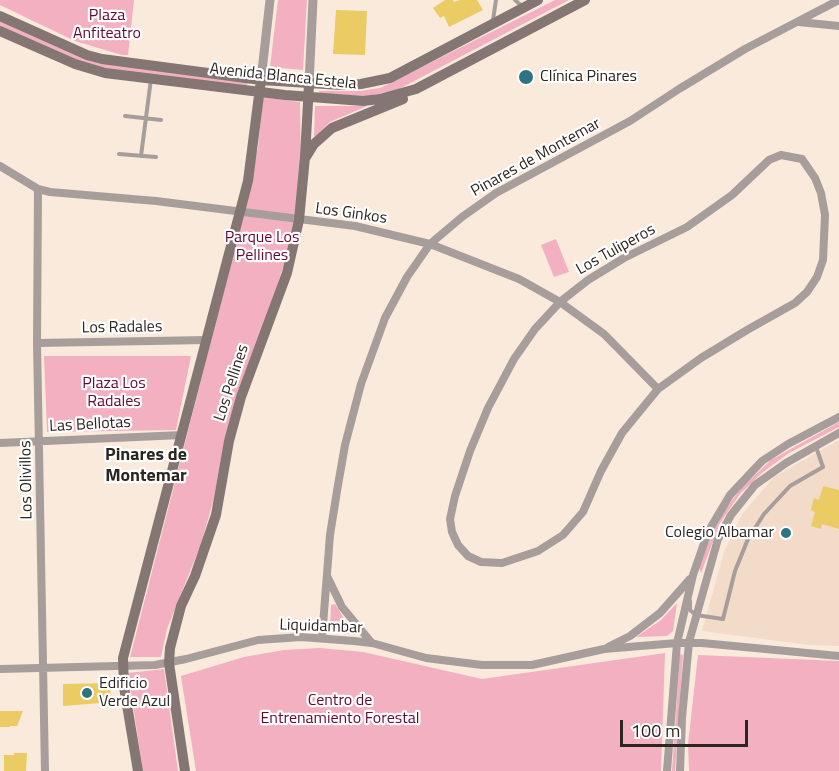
<!DOCTYPE html>
<meta charset="utf-8">
<style>
body{margin:0}
#map{position:relative;width:839px;height:771px;overflow:hidden;background:#faeadb;font-family:"Titillium Web",sans-serif}
canvas{display:block}
.scale{position:absolute;left:620px;top:720px;width:128px;height:27px;box-sizing:border-box;border:3px solid #2c2621;border-top:0;padding-left:8px;font-size:18px;line-height:21px;white-space:nowrap;color:#2c2621;-webkit-text-stroke:4px #fff;paint-order:stroke}
</style>
<div id="map">
<canvas width="839" height="771"></canvas>
<div class="scale">100 m</div>
</div>
<script>
const ctx = document.querySelector('canvas').getContext('2d');
ctx.lineJoin = 'round';
function paint(path, color) { ctx.fillStyle = color; ctx.fill(path, 'evenodd'); }
const shape = rows => new Path2D(rows.map(r => 'M' + r).join(''));
function trace(path, color, width, dash) { ctx.strokeStyle = color; ctx.lineWidth = width; ctx.lineCap = dash ? 'butt' : 'round'; ctx.setLineDash(dash || []); ctx.stroke(path); }
function write(font, color, halo, rows, align = 'center') {
  ctx.font = font + ' "Titillium Web",sans-serif'; ctx.lineWidth = 4.5; ctx.setLineDash([]); ctx.textBaseline = 'middle'; ctx.strokeStyle = halo; ctx.fillStyle = color; for (const [text, x, y, turn = 0] of rows) {
    ctx.save(); ctx.translate(x, y); ctx.rotate((+turn || 0) * Math.PI / 180); ctx.textAlign = isNaN(turn) ? turn : align; if (halo) ctx.strokeText(text, 0, 0); ctx.fillText(text, 0, 0); ctx.restore();
  }
}
paint(shape([
 [839,440,839,646,809,645,702,631,724,552,742,514,774,477]
]), '#f2dbc8');
paint(shape([
 [0,0,134,0,128,55,122,55,75,41,0,5],
 [278,0,307,0,303,70,270,67],
 [555,0,569,0,397,90,364,97,319,94,319,91,360,91,380,88],
 [0,19,87,59,248,81,247,86,103,69,80,62,0,26],
 [263,97,300,102,301,173,299,194,287,254,271,306,237,394,224,442,214,498,201,544,167,629,161,657,130,657,242,221,258,148],
 [315,106,367,106,330,122,314,138],
 [556,239,569,272,554,277,541,245],
 [44,356,191,356,176,430,47,432],
 [839,422,839,427,789,453,763,472,740,494,720,523,701,573,699,568,716,522,742,487,771,460],
 [677,603,673,631,667,636,636,637,661,620],
 [335,604,345,620,358,632,357,635,335,632,330,628,331,605],
 [320,648,363,652,482,679,665,653,661,771,196,771,181,676,244,657,284,650],
 [680,654,683,655,675,771,672,771],
 [698,655,839,661,839,771,689,771,688,744],
 [164,669,178,771,143,771,128,673]
]), '#f3b0c0');
paint(shape([
 [445,0,453,0,454,2,460,0,477,0,483,10,449,27,444,16,440,18,433,8],
 [336,10,367,11,365,55,333,54],
 [823,486,839,490,839,529,822,524,821,529,811,526,815,512,811,510,814,498,819,500],
 [110,683,111,707,101,708,101,703,63,706,63,684],
 [0,711,23,711,17,726,10,726,10,727,0,727],
 [14,753,27,753,26,771,4,771,4,755,14,755]
]), '#eacb64');
trace(shape([
 [515,0,523,7],
 [493,20,496,0],
 [125,116,161,120],
 [119,154,156,157],
 [141,156,151,79],
 [690,601,690,610,696,615,723,619,735,571,748,539,764,514,790,486,823,467,816,447]
]), '#a79d9b', 4);
trace(shape([
 [799,22,839,26],
 [781,155,802,159,815,178,821,193,825,215,823,260,817,277,807,292,795,303,747,330,701,358,658,389,622,433,601,471,583,512,563,535,538,551,502,563,481,562,468,556,458,545,452,532,450,519,455,496,470,451,488,408,514,359,535,329,560,302,588,280,624,258,687,227,732,195,769,160,781,155],
 [0,166,38,189,50,192,156,201,355,226,430,244,519,279,560,302,604,334,658,389],
 [38,189,37,343,45,771],
 [37,343,207,340],
 [0,443,182,435],
 [327,576,342,607,371,642],
 [322,638,330,535,337,491,345,445,361,384,385,318,407,277,430,244,462,217,496,193,630,121,679,89,745,49,839,0],
 [608,647,630,636,660,613,690,579],
 [0,669,155,665,186,659,258,640,301,637,354,641,372,643,426,658,482,665,532,665,604,649,677,643,702,643,839,656],
 [667,771,677,643,693,575,708,532,730,495,762,461,788,444,839,417],
 [680,771,682,718,689,642,718,539,731,515,755,485,786,463,839,433]
]), '#a79d9b', 8);
trace(shape([
 [261,80,270,0],
 [309,84,313,0]
]), '#a79d9b', 9);
trace(shape([
 [0,16,87,55,102,59,261,80,341,85,361,84,390,78,538,0],
 [0,31,75,64,105,73,285,95,363,101,380,99,416,89,585,0],
 [306,157,314,144,332,128,403,99],
 [138,771,124,687,123,658,248,181,261,80],
 [185,771,169,663,170,648,181,606,195,576,216,515,229,441,241,397,287,273,299,220,305,157,309,84]
]), '#847673', 10);
for (const [x, y, r, color] of [
 [526,77,8,"#2d7381"],
 [786,533,6,"#2d7381"],
 [87,693,6,"#2d7381"]
]) { const dot = new Path2D(); dot.arc(x, y, r, 0, 2 * Math.PI); ctx.fillStyle = color; ctx.fill(dot); trace(dot, '#fff', 2); }
write('16px', '#660930', '#fff', [
 ["Plaza",107,16],
 ["Anfiteatro",107,34],
 ["Parque Los",262,238],
 ["Pellines",262,256],
 ["Plaza Los",114,384],
 ["Radales",114,402],
 ["Centro de",340,701],
 ["Entrenamiento Forestal",340,719]
]);
write('16px', '#2c2621', '#fff', [
 ["Avenida Blanca Estela",283,77,6],
 ["Pinares de Montemar",536,158,-29],
 ["Los Ginkos",351,214,8],
 ["Los Tuliperos",616,250,-29],
 ["Los Radales",122,328,-1],
 ["Los Pellines",232,383,-72],
 ["Las Bellotas",90,425,-3],
 ["Los Olivillos",27,480,-91],
 ["Liquidambar",321,627,2]
]);
write('16px', '#2c2621', '#fff', [
 ["Clínica Pinares",540,77],
 ["Colegio Albamar",774,533,"right"],
 ["Edificio",99,684],
 ["Verde Azul",99,702]
], 'left');
write('bold 18px', '#2c2621', '#fff', [
 ["Pinares de",146,456],
 ["Montemar",146,477]
]);
</script>
